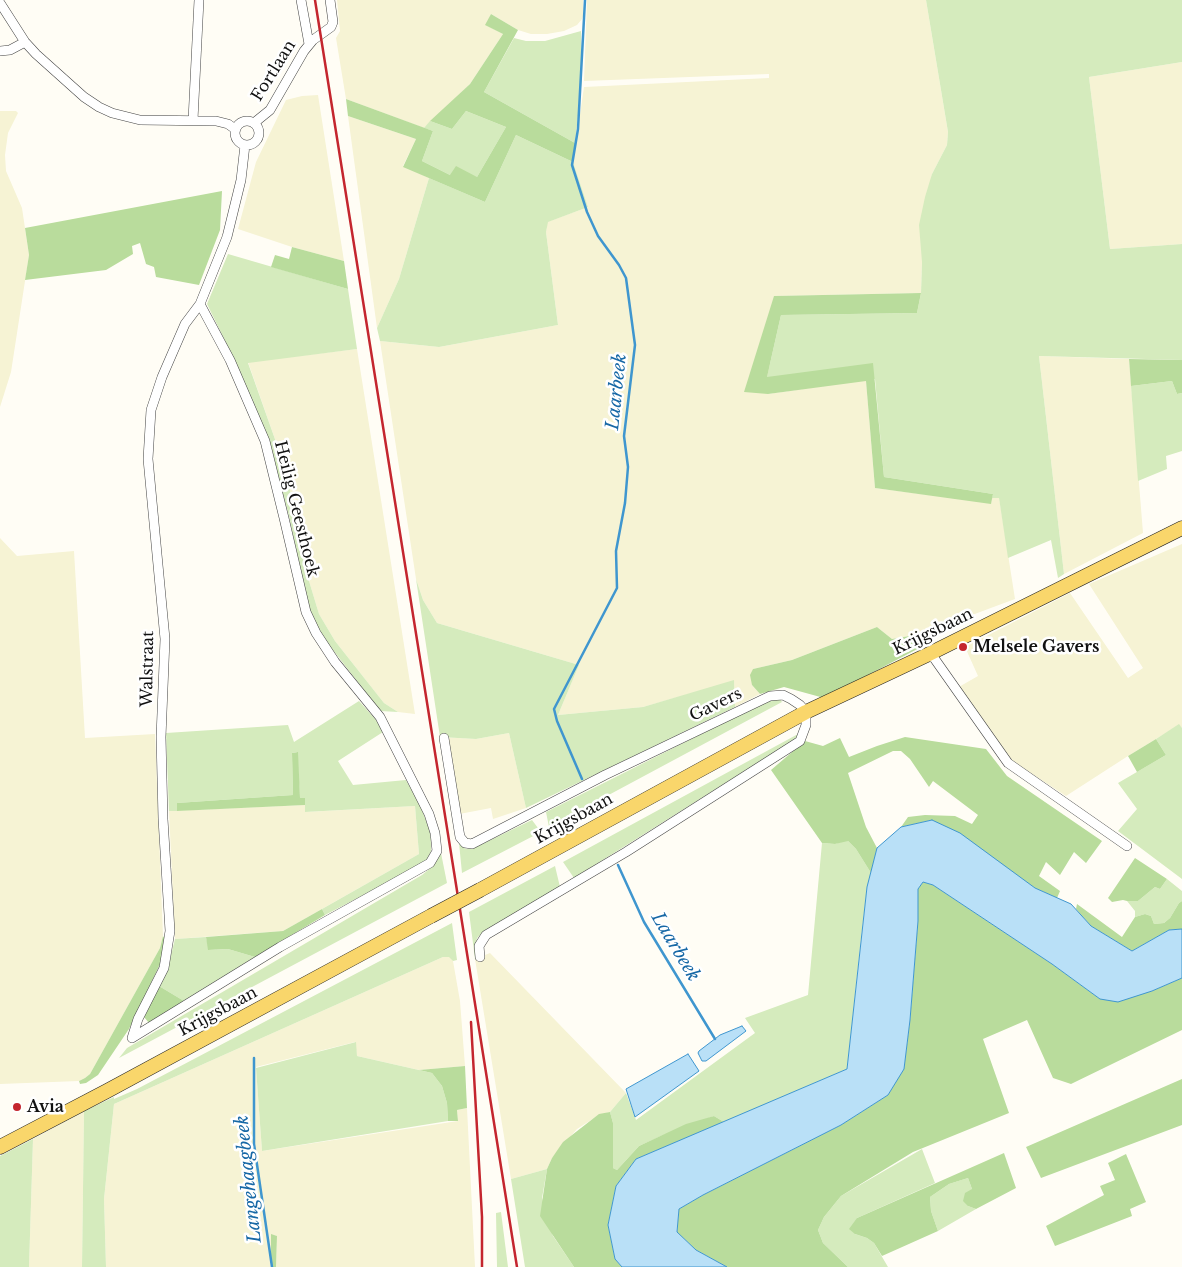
<!DOCTYPE html>
<style>
body{margin:0}
canvas{display:block;background:#fffdf5}
</style>
<canvas width="1182" height="1267"></canvas>
<script>
const ctx = document.querySelector('canvas').getContext('2d');
ctx.lineJoin = 'round';
function paint(path, color) { ctx.fillStyle = color; ctx.fill(path, 'evenodd'); }
const shape = rows => new Path2D(rows.map(r => 'M' + r).join(''));
function trace(path, color, width, dash) { ctx.strokeStyle = color; ctx.lineWidth = width; ctx.lineCap = dash ? 'butt' : 'round'; ctx.setLineDash(dash || []); ctx.stroke(path); }
function write(font, color, halo, rows, align = 'center') {
  ctx.font = font + ' "Libre Baskerville",serif'; ctx.lineWidth = 5; ctx.setLineDash([]); ctx.textBaseline = 'middle'; ctx.strokeStyle = halo; ctx.fillStyle = color; for (const [text, x, y, turn = 0] of rows) {
    ctx.save(); ctx.translate(x, y); ctx.rotate((+turn || 0) * Math.PI / 180); ctx.textAlign = isNaN(turn) ? turn : align; if (halo) ctx.strokeText(text, 0, 0); ctx.fillText(text, 0, 0); ctx.restore();
  }
}
paint(shape([
 [337,0,583,0,583,16,582,19,577,25,564,31,547,34,531,34,518,30,491,14,486,25,503,34,470,84,424,128,346,99,336,38,340,31],
 [587,0,926,0,948,132,947,145,932,174,922,262,921,293,774,296,768,394,866,380,875,488,991,503,992,498,999,497,1015,599,921,634,892,639,877,627,792,660,753,669,752,685,760,694,735,707,734,681,643,707,558,715,579,665,437,623,423,600,416,579,380,341,439,347,558,325,546,232,547,222,588,207,573,162,584,87,769,78,769,74,584,81],
 [1182,62,1182,244,1110,249,1089,77],
 [318,95,344,261,292,247,238,229,256,162,286,100,302,96],
 [0,111,16,111,18,113,8,133,5,155,6,171,22,208,29,255,11,372,0,407],
 [348,116,416,139,403,166,429,178,399,279,377,328],
 [357,349,415,714,398,712,384,703,335,641,319,614,309,581,296,514,282,459,248,362],
 [1039,356,1129,359,1143,533,1064,574],
 [0,538,17,556,74,551,85,738,155,734,163,936,160,948,90,1074,85,1078,79,1081,0,1084],
 [1182,544,1182,728,1179,725,1128,756,1066,796,1011,760,957,688,978,676,965,647,1070,593,1128,678,1143,668,1089,584],
 [509,733,526,808,493,819,491,808,454,815,440,737,476,739],
 [305,805,306,812,415,806,419,854,283,931,175,939,169,811],
 [490,953,626,1093,610,1112,599,1115,577,1129,552,1158,547,1169,511,1179,475,959],
 [443,957,450,957,453,961,460,1001,465,1066,419,1070,357,1056,355,1042,256,1067,262,1151,458,1121,457,1110,467,1108,475,1267,276,1267,277,1236,272,1235,271,1267,106,1267,104,1199,114,1104],
 [84,1111,82,1267,29,1267,33,1139]
]), '#f6f3d4');
paint(shape([
 [926,0,1182,0,1182,62,1089,77,1110,249,1182,244,1182,360,1039,356,1064,574,1058,578,1051,540,1008,558,999,498,992,498,993,494,884,477,875,379,767,377,781,315,917,313,921,293,922,262,919,225,925,197,932,174,947,145,948,132],
 [581,31,582,79,575,143,484,92,514,38,526,41,545,41],
 [466,111,506,127,477,177,450,175,422,161,433,131,424,128,430,121,452,129],
 [516,135,573,162,588,207,548,222,546,232,558,325,439,347,380,341,377,328,399,279,429,178,485,202],
 [228,254,348,289,357,349,248,363,282,459,296,514,309,581,319,614,335,641,384,703,398,712,380,711,323,637,308,607,289,516,269,443,237,365,207,304],
 [1172,381,1177,394,1182,393,1182,451,1166,456,1167,469,1138,481,1131,386],
 [416,579,423,600,437,623,579,665,558,715,643,707,734,680,735,707,526,808,509,733,476,739,440,737],
 [780,699,782,702,549,827,546,812,755,707,770,700],
 [359,701,377,721,383,732,338,761,353,785,406,780,420,805,430,831,431,843,431,851,427,860,419,866,325,915,322,909,419,854,415,806,305,812,305,798,300,798,297,752,292,753,293,795,177,803,177,811,169,811,166,733,288,725,294,742],
 [1179,724,1182,728,1182,879,1118,831,1137,809,1118,783,1166,755,1156,739],
 [798,734,797,738,574,878,563,862],
 [532,820,541,832,462,873,459,843,466,849,474,848],
 [847,840,856,849,871,873,867,887,861,938,847,1069,724,1122,714,1116,661,1136,639,1146,617,1170,613,1168,613,1123,610,1112,626,1093,636,1120,755,1033,745,1018,808,995,822,843,835,844],
 [441,853,447,883,119,1058,127,1048,422,875,433,866],
 [555,866,560,887,483,932,477,938,476,946,480,958,475,959,469,912],
 [1167,879,1182,891,1182,901,1179,903,1170,918,1164,923,1154,924,1151,916,1145,914,1135,917,1135,911,1127,901,1138,901,1155,887,1160,889],
 [452,923,457,960,453,961,449,957,443,957,114,1104,104,1199,106,1267,82,1267,84,1111,114,1097,114,1099,137,1089],
 [206,937,209,950,228,949,255,957,184,1001,159,986,168,967,175,939],
 [356,1042,357,1056,432,1073,442,1086,447,1103,448,1121,262,1151,256,1068],
 [33,1139,29,1267,0,1267,0,1156],
 [922,1149,935,1183,857,1218,855,1234,867,1238,874,1243,888,1267,848,1267,823,1243,818,1230,824,1217,841,1196],
 [547,1169,542,1198,553,1236,574,1267,525,1267,511,1179],
 [968,1178,972,1189,968,1206,976,1209,938,1231,931,1211,930,1197,949,1184],
 [501,1212,508,1267,497,1267,496,1213]
]), '#d5ebbd');
paint(shape([
 [491,14,518,30,484,92,575,143,573,162,516,135,485,202,403,167,416,139,348,116,346,99,433,131,422,161,450,175,456,166,477,177,506,127,466,111,452,129,430,121,470,84,503,34,485,25],
 [222,191,220,230,199,285,156,277,154,267,146,264,140,243,132,246,133,254,106,270,25,280,29,255,25,228],
 [292,247,344,261,348,289,271,267,275,255,289,259],
 [921,293,917,313,781,315,767,377,873,363,884,477,993,494,991,504,875,488,866,381,768,394,744,392,774,296],
 [1129,359,1182,360,1182,393,1177,394,1172,381,1131,386],
 [877,627,892,639,921,634,925,645,824,698,784,687,760,694,752,685,750,675,753,669,792,660],
 [905,737,986,749,1007,776,1102,841,1086,863,1074,852,1060,875,1046,862,1039,876,1060,891,1057,898,1035,888,932,820,901,827,908,817,925,815,955,816,972,824,978,815,933,781,929,787,910,759,901,751,893,751,848,773,866,827,877,848,871,873,856,849,848,841,835,844,822,843,771,770,805,741,823,746,840,738,849,757,877,746],
 [1156,739,1166,755,1137,772,1128,756],
 [298,752,300,798,305,798,305,805,177,811,177,803,293,795,292,753],
 [1135,858,1167,879,1160,889,1155,887,1138,901,1127,901,1123,900,1112,902,1108,898],
 [923,882,933,885,1052,964,1100,999,1152,991,1182,978,1182,1030,1071,1084,1053,1078,1027,1020,983,1039,1009,1113,913,1152,841,1196,824,1217,818,1230,823,1243,848,1267,727,1267,696,1250,677,1232,679,1209,703,1195,841,1125,888,1095,904,1068,910,1020,918,921,918,889],
 [1182,901,1182,929,1169,930,1132,951,1091,926,1076,909,1077,904,1122,937,1135,917,1145,914,1151,916,1154,924,1164,923,1170,918,1179,903],
 [322,909,325,915,255,957,228,949,208,950,206,937,283,931],
 [163,936,166,940,161,962,129,1029,98,1075,86,1083,80,1084,79,1081,85,1078,90,1074,160,948],
 [159,986,184,1001,149,1023,144,1017,145,1012],
 [465,1066,467,1108,457,1110,458,1121,448,1121,447,1103,442,1086,432,1073,419,1070],
 [1182,1079,1182,1125,1041,1178,1026,1147],
 [610,1112,613,1123,613,1168,617,1170,639,1146,686,1124,714,1116,724,1122,636,1159,616,1186,608,1225,615,1259,622,1267,574,1267,540,1216,547,1169,552,1158,563,1142,599,1114],
 [1004,1153,1016,1188,976,1209,968,1206,963,1201,965,1193,972,1189,968,1178,949,1184,930,1197,931,1211,938,1231,882,1256,874,1243,867,1238,855,1234,849,1229,857,1218],
 [1126,1154,1146,1202,1130,1209,1132,1216,1055,1246,1046,1226,1104,1195,1100,1186,1115,1180,1108,1163],
 [271,1234,277,1236,276,1267,271,1267]
]), '#b9dc9c');
const water = shape([
 [932,820,960,833,1035,888,1071,904,1091,926,1132,951,1169,930,1182,929,1182,978,1152,991,1118,1002,1100,999,1052,964,933,885,923,882,918,889,918,921,910,1020,904,1069,888,1095,841,1125,703,1195,679,1209,677,1232,696,1250,727,1267,622,1267,615,1259,608,1225,616,1186,636,1159,847,1069,867,887,877,848,901,827,932,820],
 [742,1026,746,1031,706,1061,702,1061,698,1053,699,1051,720,1035,742,1026],
 [688,1054,699,1071,635,1117,626,1089,688,1054]
]);
paint(water, '#b9e0f7');
trace(water, '#3f96cf', 1);
trace(shape([
 [582,779,557,721,554,709,617,588,616,551,625,503,628,467,624,436,635,345,626,278,619,265,598,236,587,212,572,165,578,129,585,0],
 [618,865,644,922,715,1039],
 [254,1058,254,1144,272,1267]
]), '#3f96cf', 2.5);
const minor = shape([
 [301,0,309,44],
 [0,3,25,42,36,54,84,97,99,107,112,113,140,120,216,121,228,124,235,129],
 [0,51,10,50,25,42],
 [193,120,199,0],
 '235 133a12 12 0 1 1 24 0a12 12 0 1 1-24 0Z',
 [254,123,270,110,304,51,313,40,331,27,333,22,330,0],
 [927,655,934,658,1008,763,1127,846],
 [444,738,460,837,465,843,472,844,605,775,770,696,783,695,791,699,800,705,806,712,806,725,800,741,626,852,486,935,479,946,480,957],
 [132,1038,280,947,430,863,437,851,435,833,429,814,380,717,335,662,316,633,306,612,284,518,265,441,230,360,200,304],
 [132,1038,138,1019,164,968,170,931,163,819,161,737,165,639,148,459,151,410,162,377,185,324,200,304,227,237,241,180,245,145]
]);
const primary = shape([
 [480,890,806,712,927,655,1182,528],
 [0,1147,107,1091,431,916]
]);
trace(minor, '#444', 10);
trace(primary, '#222', 15);
trace(minor, '#fff', 9);
trace(primary, '#f9d66b', 14);
trace(shape([
 [315,0,517,1267],
 [471,1022,482,1217,482,1267]
]), '#c4262e', 2.5);
const primaryBridge = shape([
 [431,916,480,890]
]);
trace(primaryBridge, '#222', 15, []);
trace(primaryBridge, '#f9d66b', 14);
for (const [x, y, r, color] of [
 [963,647,5,"#c4262e"],
 [17,1107,5,"#c4262e"]
]) { const dot = new Path2D(); dot.arc(x, y, r, 0, 2 * Math.PI); ctx.fillStyle = color; ctx.fill(dot); trace(dot, '#fff', 2); }
write('16px', '#111', '#fff', [
 ["Fortlaan",274,71,-58],
 ["Heilig Geesthoek",296,509,76],
 ["Krijgsbaan",933,632,-26],
 ["Walstraat",148,669,-89],
 ["Gavers",716,705,-26],
 ["Krijgsbaan",574,819,-29],
 ["Krijgsbaan",218,1012,-28]
]);
write('bold 16px', '#111', '#fff', [
 ["Melsele Gavers",973,647],
 ["Avia",27,1107]
], 'left');
write('italic 18px', '#1768a6', '#fff', [
 ["Laarbeek",617,392,-84],
 ["Laarbeek",675,947,59],
 ["Langehaagbeek",249,1179,-96]
]);
</script>
